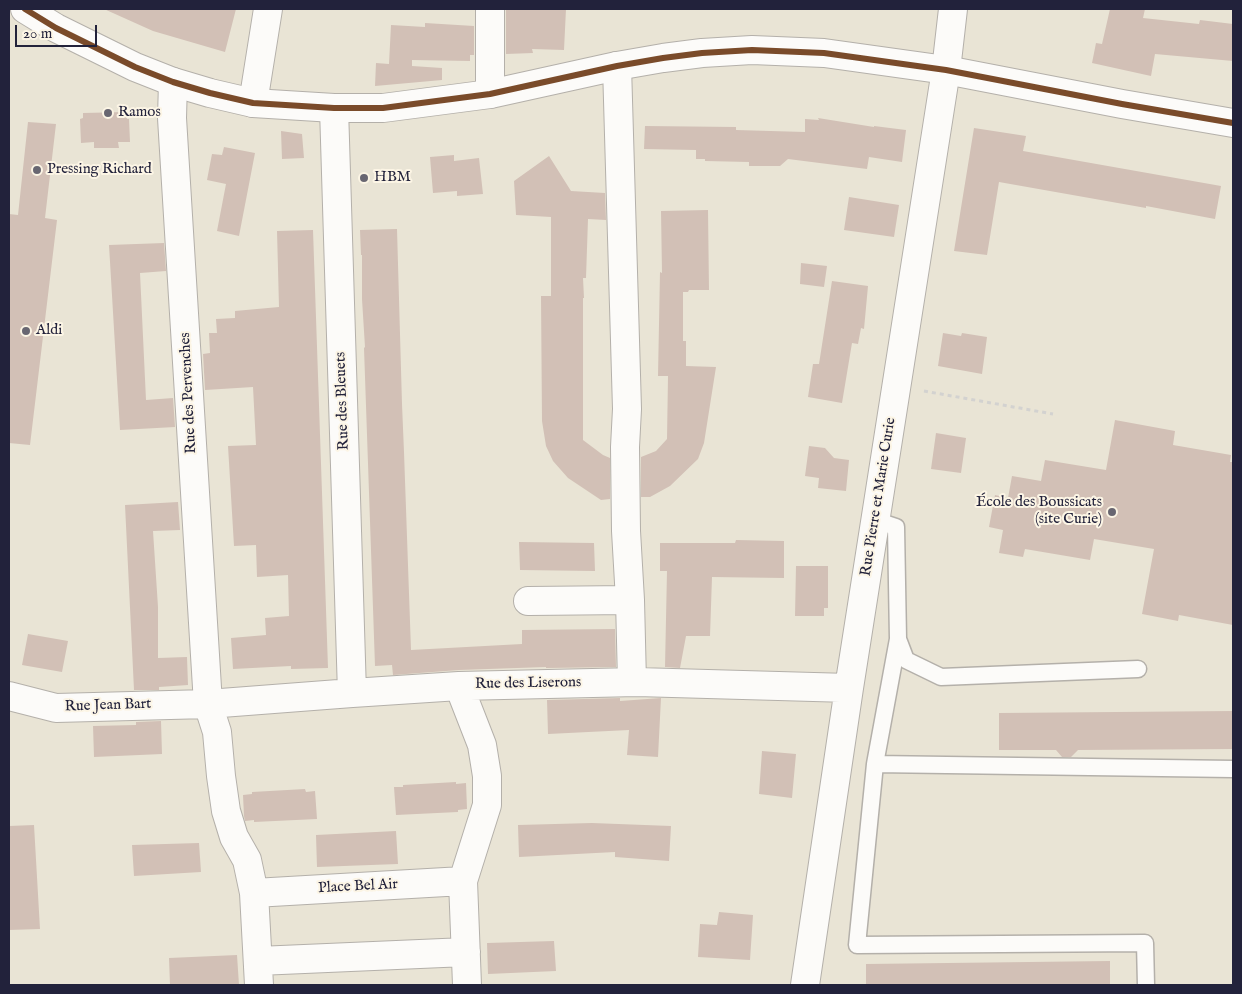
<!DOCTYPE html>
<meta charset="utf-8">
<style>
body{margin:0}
#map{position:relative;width:1242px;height:994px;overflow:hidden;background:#e9e4d5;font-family:"IM FELL English",serif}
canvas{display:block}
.frame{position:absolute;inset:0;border:10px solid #22223b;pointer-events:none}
.scale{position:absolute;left:15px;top:25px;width:82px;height:22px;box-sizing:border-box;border:2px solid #22223b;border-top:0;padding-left:6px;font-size:15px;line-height:18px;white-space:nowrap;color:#22223b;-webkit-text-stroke:4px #fcf5e5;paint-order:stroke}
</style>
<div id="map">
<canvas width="1242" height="994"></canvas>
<div class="frame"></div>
<div class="scale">20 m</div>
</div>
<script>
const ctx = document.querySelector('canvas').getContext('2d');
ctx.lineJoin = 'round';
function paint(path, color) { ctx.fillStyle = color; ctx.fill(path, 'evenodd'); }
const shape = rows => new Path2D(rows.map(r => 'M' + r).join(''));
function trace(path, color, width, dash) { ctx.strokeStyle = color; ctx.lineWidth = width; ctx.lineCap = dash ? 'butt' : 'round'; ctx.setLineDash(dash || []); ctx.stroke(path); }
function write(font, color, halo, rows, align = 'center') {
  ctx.font = font + ' "IM FELL English",serif'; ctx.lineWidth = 4; ctx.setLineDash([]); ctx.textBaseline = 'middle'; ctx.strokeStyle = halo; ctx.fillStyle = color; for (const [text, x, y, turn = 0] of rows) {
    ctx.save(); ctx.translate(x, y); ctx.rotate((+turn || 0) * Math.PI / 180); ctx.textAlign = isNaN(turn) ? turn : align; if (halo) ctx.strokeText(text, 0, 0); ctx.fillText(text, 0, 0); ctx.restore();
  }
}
paint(shape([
 [104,9,236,9,225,52,153,31],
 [506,9,566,9,564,50,532,49,533,53,506,54],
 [1110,9,1145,9,1143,18,1199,24,1200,20,1233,24,1233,61,1155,54,1151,76,1092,63,1096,43,1102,44],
 [425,23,474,26,474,55,470,55,470,61,412,60,412,66,442,68,442,80,375,86,376,63,389,64,391,25,425,27],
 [126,112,127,119,129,119,130,142,118,142,119,148,94,148,94,142,81,143,80,119,83,118,83,113],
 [818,118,874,127,874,126,906,130,902,162,869,157,867,169,788,159,780,166,749,166,749,162,705,161,705,159,696,159,696,150,644,149,645,126,736,127,736,130,805,132,805,119,819,120],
 [28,122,56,124,45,218,57,220,30,445,9,443,9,214,18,215],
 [974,128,1026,136,1023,151,1221,186,1215,219,1146,206,1146,208,999,182,987,255,954,251],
 [281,131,302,134,304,158,282,159],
 [224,147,255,153,239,236,217,231,226,184,207,180,212,154,222,155],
 [454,155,454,161,479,158,483,194,457,196,457,191,433,193,430,157],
 [549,156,571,191,605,193,606,220,588,219,586,278,583,278,584,298,583,298,583,440,603,455,610,458,610,499,601,500,568,478,553,461,546,446,542,421,541,296,551,296,551,217,516,215,514,181],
 [849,197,899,205,894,237,844,230],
 [708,210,709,290,689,290,688,292,683,292,683,341,686,341,686,366,716,367,704,443,698,459,670,486,650,497,641,497,641,457,656,451,667,439,668,376,658,376,660,272,662,273,661,211],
 [397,229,402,404,404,452,411,650,522,644,522,630,615,629,616,667,546,668,546,667,459,670,393,675,392,665,375,666,364,348,365,347,362,299,362,255,361,255,360,230],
 [313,230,328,668,291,669,291,666,233,669,231,638,266,635,265,618,289,616,288,575,257,577,256,545,234,546,228,446,256,445,253,387,205,390,203,354,210,353,209,333,217,333,216,319,235,318,235,311,279,307,277,231],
 [164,243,166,271,140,273,146,400,173,398,175,427,120,430,109,245],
 [801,263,827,266,824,287,800,284],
 [832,281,868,286,864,329,861,328,858,344,852,343,842,403,808,397,813,364,819,364],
 [943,333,961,336,962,333,987,337,982,374,938,366],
 [1115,420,1175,431,1173,445,1231,455,1230,462,1233,462,1233,625,1179,615,1178,621,1142,614,1154,549,1094,539,1090,560,1025,549,1023,557,999,553,1003,530,989,527,995,495,1008,498,1012,476,1041,481,1045,460,1106,470],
 [936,433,966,438,961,473,931,469],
 [809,446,825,448,834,458,849,460,846,491,818,488,819,478,805,476],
 [178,502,180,530,153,531,158,607,158,658,187,657,188,685,159,687,159,690,134,690,125,505],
 [736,540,784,541,784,578,712,577,710,636,686,636,680,668,665,667,667,571,660,571,660,543,735,543],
 [519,542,594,543,595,571,520,570],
 [796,566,828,566,828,608,824,608,824,616,795,616],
 [28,634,68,641,62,672,22,665],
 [620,698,620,701,661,698,658,757,627,755,629,730,548,734,547,700],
 [1233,711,1233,749,1078,750,1071,757,1062,757,1056,750,999,750,999,713],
 [161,721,162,754,94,757,93,726,136,725,136,722],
 [762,751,796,754,792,798,759,794],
 [456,782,456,784,466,783,467,809,458,810,458,812,396,815,394,787,403,787,403,785],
 [305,789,306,792,315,791,317,819,254,822,254,820,245,821,244,816,243,795,252,794,252,792],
 [592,823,671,826,669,861,615,857,615,852,519,857,518,825],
 [34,825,40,929,9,930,9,826],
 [396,831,398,864,317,867,316,835],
 [199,843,201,872,134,876,132,845],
 [719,912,753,915,750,960,698,957,700,924,717,925],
 [554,941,556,971,488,974,487,943],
 [237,955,239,985,170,985,169,958],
 [1110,961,1110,985,866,985,866,964]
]), '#d2c0b6');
const lane = shape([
 [875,520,896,527,898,639,906,660,941,677,1138,669],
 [875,764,898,639],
 [1146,985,1145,943,857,945,875,764,1233,769]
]);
const street = shape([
 [490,9,490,94],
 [617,66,627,409,625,447,626,531,630,600,632,682],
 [173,82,172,118,208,704,217,732,221,776,226,811,234,837,247,860,254,893,259,985],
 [253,103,268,9],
 [334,108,352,693],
 [528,601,630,600],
 [459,686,482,745,487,776,487,805,463,881,467,985],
 [9,696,56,708,208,704,352,693,459,686,637,682,849,688],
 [254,893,463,881],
 [258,961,466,952],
 [805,985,849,688,946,70,953,9]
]);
const secondary = shape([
 [25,9,56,28,135,67,173,82,210,93,253,103,334,108,383,108,490,94,617,66,663,58,702,53,752,50,824,53,946,70,1122,104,1233,123]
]);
trace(lane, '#b4b0aa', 19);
trace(street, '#b4b0aa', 30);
trace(secondary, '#b4b0aa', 30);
trace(shape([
 [924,391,1053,414]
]), '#d3d2d0', 3, [4, 4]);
trace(lane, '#fcfbf9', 16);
trace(street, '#fcfbf9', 28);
trace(secondary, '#fcfbf9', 28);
trace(shape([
 [25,9,56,28,135,67,173,82,210,93,253,103,334,108,383,108,490,94,617,66,663,58,702,53,752,50,824,53,946,70,1122,104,1233,123]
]), '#7a4b2a', 6);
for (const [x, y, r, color] of [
 [108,113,5,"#686671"],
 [37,170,5,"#686671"],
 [364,178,5,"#686671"],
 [26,331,5,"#686671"],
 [1112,512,5,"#686671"]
]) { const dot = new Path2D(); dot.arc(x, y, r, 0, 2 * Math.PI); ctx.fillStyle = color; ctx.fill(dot); trace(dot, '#fcf5e5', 2); }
write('15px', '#22223b', '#fcf5e5', [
 ["Ramos",118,113],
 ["Pressing Richard",47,170],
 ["HBM",374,178],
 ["Aldi",36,331],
 ["École des Boussicats",1102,503,"right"],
 ["(site Curie)",1102,520,"right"]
], 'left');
write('15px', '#22223b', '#fcf5e5', [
 ["Rue des Pervenches",189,393,-93],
 ["Rue des Bleuets",343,401,-92],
 ["Rue Pierre et Marie Curie",879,497,-81],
 ["Rue des Liserons",528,684,-1],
 ["Rue Jean Bart",108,706,-2],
 ["Place Bel Air",358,887,-3]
]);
</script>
